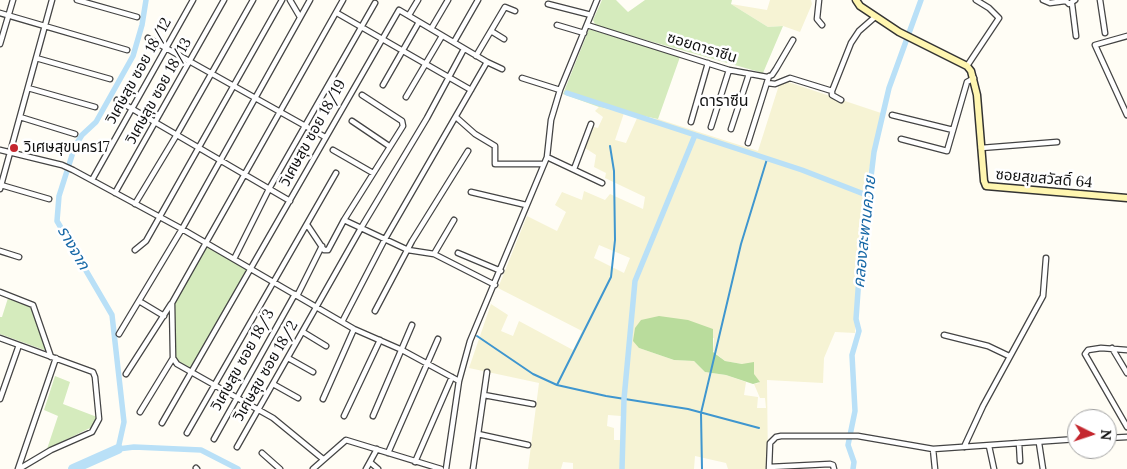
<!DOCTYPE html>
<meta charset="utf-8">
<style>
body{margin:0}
#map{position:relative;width:1127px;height:469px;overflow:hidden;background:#fffdf5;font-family:Lora,serif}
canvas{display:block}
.north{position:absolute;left:1067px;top:409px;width:50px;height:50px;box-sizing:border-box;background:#fff;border:1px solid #a0a0a0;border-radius:50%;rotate:94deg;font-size:14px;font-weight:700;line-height:20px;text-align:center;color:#111}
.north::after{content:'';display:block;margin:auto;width:18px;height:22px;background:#c4262e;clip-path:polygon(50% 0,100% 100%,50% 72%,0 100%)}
</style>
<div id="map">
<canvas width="1127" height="469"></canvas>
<div class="north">N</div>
</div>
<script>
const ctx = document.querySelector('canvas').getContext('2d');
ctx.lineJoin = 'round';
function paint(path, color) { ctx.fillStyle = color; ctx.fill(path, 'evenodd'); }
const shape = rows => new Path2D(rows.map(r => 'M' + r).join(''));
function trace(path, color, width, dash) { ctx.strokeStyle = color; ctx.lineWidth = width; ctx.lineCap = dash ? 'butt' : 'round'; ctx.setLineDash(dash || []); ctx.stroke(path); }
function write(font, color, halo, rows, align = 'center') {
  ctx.font = font + ' Lora,"Noto Sans Thai",serif'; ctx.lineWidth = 5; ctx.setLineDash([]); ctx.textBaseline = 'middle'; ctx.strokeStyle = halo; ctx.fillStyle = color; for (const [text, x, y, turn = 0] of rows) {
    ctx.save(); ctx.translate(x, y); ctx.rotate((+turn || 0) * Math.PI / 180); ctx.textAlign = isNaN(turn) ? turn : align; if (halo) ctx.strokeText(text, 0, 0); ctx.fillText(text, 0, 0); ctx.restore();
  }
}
paint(shape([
 [770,0,811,0,812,4,800,32,783,26,768,27,731,4,767,10],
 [788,82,881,113,866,184,857,257,855,333,835,332,824,358,823,383,767,380,768,469,728,469,726,463,695,456,694,469,573,469,573,463,563,462,561,469,528,469,539,383,469,368,491,304,508,315,501,331,513,336,519,321,573,350,582,331,498,288,527,216,557,231,566,212,555,205,562,192,582,200,584,191,605,200,610,194,643,209,645,197,605,178,606,173,594,167,596,155,585,148,594,127,598,128,603,117,595,111,599,107,624,113,615,140,626,143,638,116,658,119,758,151,779,85],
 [599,245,630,258,624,273,594,258],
 [714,338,713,351,725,361,742,364,759,383,754,384,760,398,765,398,766,408,757,408,758,397,744,395,746,382,726,375,705,372,694,361,674,360,639,348],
 [608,415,621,416,620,440,614,440,614,428,607,426]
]), '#f6f3d4');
paint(shape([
 [602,0,616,0,628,12,645,0,732,0,731,4,768,27,783,26,763,73,596,26,593,20],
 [589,29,680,57,658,119,599,107,563,94],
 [206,243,252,269,193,372,177,364,173,358,172,303],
 [8,298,33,307,47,351,0,334,0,317,2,317],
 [55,376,70,382,63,404,97,417,94,426,47,449,58,416,44,410]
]), '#d5ebbd');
paint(shape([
 [659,316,688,320,713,329,713,352,725,361,742,364,754,362,754,374,760,382,753,384,726,375,705,372,694,361,674,360,639,348,633,341,635,328,641,320]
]), '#b9dc9c');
trace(shape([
 [477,336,533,374,557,385,606,396,688,409,759,428],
 [557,385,611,277,615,240,614,171,610,146],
 [702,469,701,413,741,244,767,159]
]), '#3f96cf', 2);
trace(shape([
 [146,0,142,25,133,56,96,122,82,135,75,146,59,196,57,221,112,315,124,422,118,449,134,447,201,450,238,469],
 [567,93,802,170,869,196],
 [622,469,624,399,635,281,695,135],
 [853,469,854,462,848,445,855,411,852,355,859,331,856,319,859,277,874,152,889,88,921,0]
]), '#b9e0f7', 5.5);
trace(shape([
 [73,469,118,449]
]), '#b9e0f7', 10);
const street = shape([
 [77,0,137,17],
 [290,0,300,17],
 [819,0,817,19,822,25],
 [1043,0,1050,3,1065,1],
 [1065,0,1069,4,1075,0],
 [1100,0,1105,33],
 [548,4,591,15],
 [1072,4,1076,36],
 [0,13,127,50],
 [337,13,471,90],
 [409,15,418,0],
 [557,25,584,33],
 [587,25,729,70,767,77,772,75,776,69,793,40],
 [431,29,448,0],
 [491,31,504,39],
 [1127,36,1095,45,1127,115],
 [148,38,325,137],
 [454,42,478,0],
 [0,44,13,0],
 [476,56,505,7,515,11],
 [36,58,110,79],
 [487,62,502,69],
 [967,66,999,18,989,8,976,0],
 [522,78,560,90],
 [767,83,775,84,790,78,832,91],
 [383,85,419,22],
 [28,88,95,107],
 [406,97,442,36],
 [117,100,290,201],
 [841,100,832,95,832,91,851,43,859,31,875,17],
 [892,115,953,130],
 [20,117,75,134],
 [457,118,475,134,495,146,495,164,543,164],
 [352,121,389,146],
 [691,122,708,63],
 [711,127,729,70],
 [731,129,749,74],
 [901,139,947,151,967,82,974,78],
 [748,143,769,76],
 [981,148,1057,142],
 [0,150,62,165,73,170,182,229,354,329,402,350,459,381],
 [333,150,373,173],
 [547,157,602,183],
 [574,169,591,124],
 [92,180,193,0],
 [1,185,49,199],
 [0,189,52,0],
 [471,192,526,205],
 [115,193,224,0],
 [135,204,176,136,253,0],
 [344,220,408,250,434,254,495,285],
 [308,226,324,250,328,250,344,220,403,126,402,121,362,95],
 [135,250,146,241,282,0],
 [0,251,19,257],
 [458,253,501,271],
 [434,254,454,220],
 [234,259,269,189,375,3],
 [0,292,33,305,51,357],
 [297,296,322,246],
 [139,301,164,316],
 [375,311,412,241,468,151],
 [303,332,326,346],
 [119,334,182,229,310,0],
 [944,335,988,346,1009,356],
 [0,338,93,372,95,377,99,419,92,432,51,450,19,469],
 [1112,348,1127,373],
 [1127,350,1101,348,1088,350,1085,354,1127,427],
 [288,358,313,372],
 [126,374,171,304],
 [273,384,298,398],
 [484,395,533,404],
 [0,399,19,345],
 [323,399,354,329],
 [140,412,173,358],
 [344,416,380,340],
 [373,416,412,325],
 [162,423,399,10,487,62,385,239,342,322],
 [187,433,336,173],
 [478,434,528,445],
 [1107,438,1127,437],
 [214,439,295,294],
 [1019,443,1020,461],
 [1039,443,1043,469],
 [989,446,994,469],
 [237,447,361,228,427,118,464,49],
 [964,447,983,406,1043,296,1046,258],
 [933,449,935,469],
 [262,453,280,469],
 [388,453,438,339],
 [323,459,273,418,177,364,173,358,172,303,343,0],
 [415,462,452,377],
 [371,463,378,469],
 [769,467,830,464,833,465,834,469],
 [196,468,197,469],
 [18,469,56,358],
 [313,469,346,440,441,469],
 [366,469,377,449],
 [446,469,459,381,470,341,547,157,551,120,560,90,597,0],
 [473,469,487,372],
 [769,469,770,443,776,437,781,436,858,436,933,449,1077,439]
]);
const secondary = shape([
 [856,0,860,6,899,32,967,66,971,71,977,95,984,181,986,186,1127,198]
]);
trace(street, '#444', 7);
trace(secondary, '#333', 9);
trace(street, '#fff', 4.5);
trace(secondary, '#fff6b0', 6);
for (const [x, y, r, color] of [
 [14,148,5,"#c4262e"]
]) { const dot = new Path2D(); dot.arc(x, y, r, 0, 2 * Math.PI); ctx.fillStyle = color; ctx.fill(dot); trace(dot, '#fff', 2); }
write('15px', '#111', '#fff', [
 ["ซอยดาราซีน",702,48,17],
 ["วิเศษสุข ซอย 18/12",139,71,-61],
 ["วิเศษสุข ซอย 18/13",159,91,-61],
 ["วิเศษสุข ซอย 18/19",313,133,-61],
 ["ซอยสุขสวัสดิ์ 64",1044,179,5],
 ["วิเศษสุข ซอย 18/3",243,360,-61],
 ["วิเศษสุข ซอย 18/2",266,371,-60]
]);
write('15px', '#111', '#fff', [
 ["วิเศษสุขนคร17",24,148]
], 'left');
write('16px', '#111', '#fff', [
 ["ดาราซีน",724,101]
]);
write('italic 16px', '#1768a6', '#fff', [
 ["คลองสะพานควาย",865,232,-84],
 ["รางจาก",73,248,60]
]);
</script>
